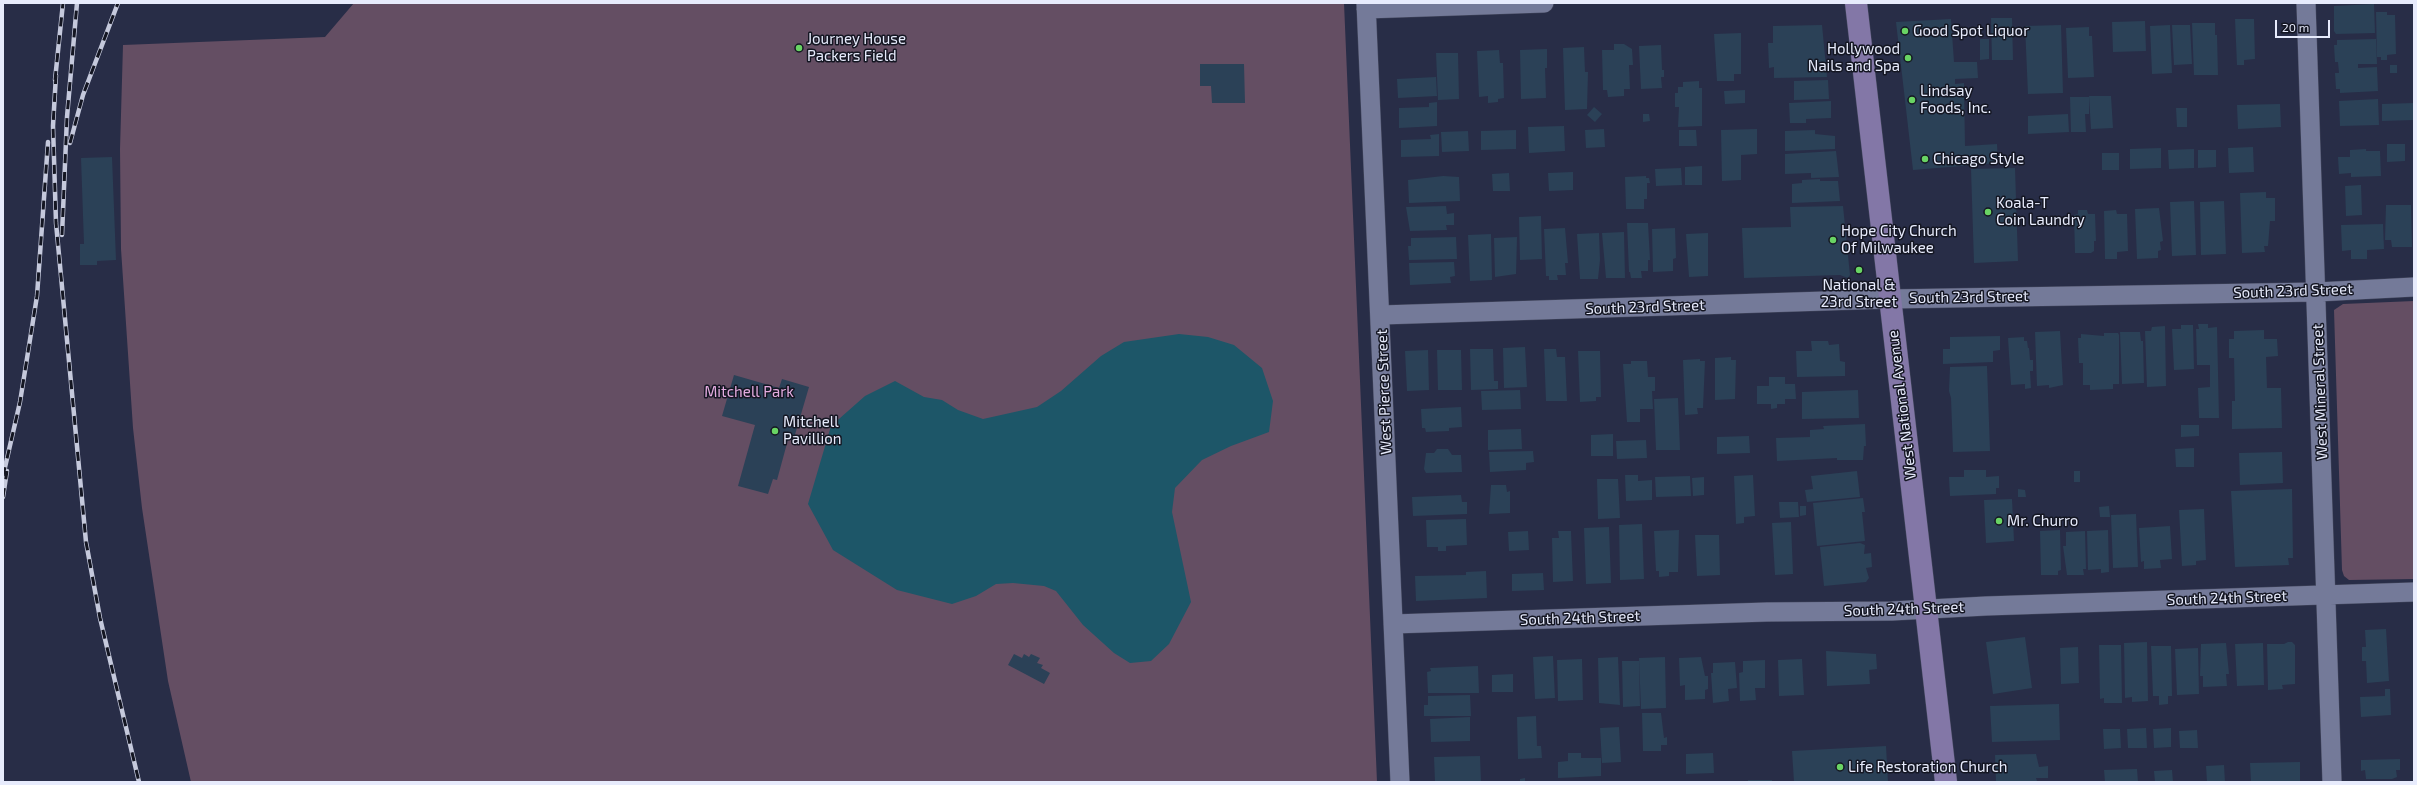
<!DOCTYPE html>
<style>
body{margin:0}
#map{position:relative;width:2417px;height:785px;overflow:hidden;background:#282d47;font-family:"Exo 2",sans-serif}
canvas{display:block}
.frame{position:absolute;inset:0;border:4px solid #e7ebfc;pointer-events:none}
.scale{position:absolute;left:2275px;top:20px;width:55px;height:18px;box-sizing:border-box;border:2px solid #e7ebfc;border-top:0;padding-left:5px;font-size:12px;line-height:14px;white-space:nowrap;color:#e7ebfc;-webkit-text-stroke:3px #141622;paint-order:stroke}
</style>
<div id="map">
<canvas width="2417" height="785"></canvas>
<div class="frame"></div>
<div class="scale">20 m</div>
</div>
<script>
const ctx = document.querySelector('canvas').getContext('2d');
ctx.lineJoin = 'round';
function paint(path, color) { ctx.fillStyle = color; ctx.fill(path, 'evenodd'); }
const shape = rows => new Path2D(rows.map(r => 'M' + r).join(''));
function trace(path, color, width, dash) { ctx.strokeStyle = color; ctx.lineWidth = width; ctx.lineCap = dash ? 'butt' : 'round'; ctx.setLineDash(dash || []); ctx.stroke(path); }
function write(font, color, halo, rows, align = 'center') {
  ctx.font = font + ' "Exo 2",sans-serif'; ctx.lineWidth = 3; ctx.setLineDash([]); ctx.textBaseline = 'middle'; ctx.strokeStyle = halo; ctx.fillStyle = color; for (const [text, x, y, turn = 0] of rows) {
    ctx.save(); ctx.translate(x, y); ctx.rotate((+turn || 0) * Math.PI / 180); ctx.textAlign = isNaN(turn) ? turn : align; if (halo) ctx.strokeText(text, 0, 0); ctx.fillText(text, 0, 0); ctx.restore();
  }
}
paint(shape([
 [354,3,1344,3,1377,782,191,782,168,681,142,508,133,428,121,249,120,149,123,45,325,37],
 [2414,301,2414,579,2349,580,2344,576,2342,570,2334,310,2343,304]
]), '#644e63');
paint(shape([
 [1179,334,1208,337,1234,345,1262,368,1273,401,1269,432,1231,446,1202,460,1175,488,1172,512,1191,602,1169,644,1151,661,1130,663,1114,653,1083,625,1056,591,1044,586,1013,583,996,584,976,596,952,604,897,590,833,550,808,504,831,426,865,396,895,381,924,397,942,400,958,410,983,419,1037,407,1061,391,1101,356,1124,342]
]), '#1d5668');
paint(shape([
 [2374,4,2375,33,2336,34,2334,31,2334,6],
 [2376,12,2387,12,2387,15,2395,15,2396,54,2387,55,2387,60,2381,60,2381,57,2377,57],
 [1991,18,2012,18,2013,60,1992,60],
 [1951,19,1954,62,1977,62,1978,78,1955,79,1955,84,1964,83,1965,146,1997,144,1998,163,1913,170,1896,22],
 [2235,19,2254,19,2255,59,2244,60,2244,65,2237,65],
 [2145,21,2146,51,2113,52,2112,22],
 [2192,23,2215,23,2215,35,2217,35,2218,75,2194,75],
 [1822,25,1827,77,1774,78,1774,67,1769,68,1768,43,1773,43,1773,26],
 [2061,25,2063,93,2028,94,2025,26],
 [2170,25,2172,73,2152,74,2150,26],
 [2172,25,2190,25,2192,64,2174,65],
 [2089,27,2089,36,2092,36,2094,77,2068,78,2066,28],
 [1741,33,1741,74,1734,74,1734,81,1717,81,1714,34],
 [1980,39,1989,39,1989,59,1980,60],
 [2376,39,2377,64,2358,64,2358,68,2377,67,2378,91,2340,93,2340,89,2336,89,2335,73,2339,73,2338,62,2335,62,2334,45,2337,45,2337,40],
 [1614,44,1624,44,1632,49,1633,65,1629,65,1630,89,1624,89,1624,96,1608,97,1607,90,1603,90,1602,50,1614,50],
 [1661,45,1662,70,1664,70,1664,77,1661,77,1662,88,1641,89,1639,46],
 [1584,47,1585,72,1588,72,1587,109,1565,110,1563,48],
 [1547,49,1547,68,1545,68,1546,98,1521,99,1520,50],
 [1499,50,1500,63,1503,63,1504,98,1498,99,1498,102,1488,103,1488,96,1479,97,1477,51],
 [1436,53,1458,53,1459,99,1438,100],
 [1200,64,1244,64,1245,103,1212,103,1211,86,1200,86],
 [2390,65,2397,65,2397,73,2390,73],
 [1436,77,1437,96,1398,98,1397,79],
 [1828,80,1829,99,1794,100,1794,81],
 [1699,81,1699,88,1702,88,1702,126,1678,127,1679,107,1675,107,1675,93,1678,93,1678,87,1683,87,1683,82],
 [1745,90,1745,103,1725,104,1724,91],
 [2089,96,2111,96,2113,128,2091,129],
 [2070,97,2089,97,2089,114,2085,114,2086,132,2071,132],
 [2378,99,2379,125,2340,126,2339,101],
 [1831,101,1831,118,1806,119,1806,123,1790,123,1789,103],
 [1437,102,1437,126,1399,128,1399,108,1429,107,1429,103],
 [2414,103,2414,120,2382,121,2382,104],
 [2280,104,2281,127,2238,129,2237,105],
 [1594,107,1602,114,1595,122,1587,115],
 [2176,108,2187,108,2187,127,2177,127],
 [1643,114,1649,114,1650,121,1643,122],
 [2068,114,2069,132,2028,134,2028,116],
 [1564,126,1565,151,1529,153,1528,127],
 [1604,129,1605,147,1586,148,1585,130],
 [1757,129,1757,154,1741,155,1741,180,1722,181,1721,130],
 [1516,130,1516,149,1481,150,1481,131],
 [1679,130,1696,130,1697,146,1679,146],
 [1815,130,1815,134,1835,136,1835,149,1785,151,1785,131],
 [1468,131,1469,151,1442,152,1441,132],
 [1439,134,1439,156,1401,157,1401,140,1431,139,1430,135],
 [2387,144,2405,144,2405,161,2387,162],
 [2253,147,2254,172,2229,173,2228,148],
 [2161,148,2161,168,2130,169,2130,149],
 [2194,149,2194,168,2169,169,2168,150],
 [2366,149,2366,151,2380,151,2381,176,2351,177,2351,173,2339,174,2338,157,2350,157,2350,150],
 [2198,150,2216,150,2216,167,2198,168],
 [1836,151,1839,177,1811,178,1811,173,1785,174,1785,154],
 [2102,153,2119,153,2119,170,2102,170],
 [112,157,116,260,97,261,97,265,80,265,80,244,84,244,81,158],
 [1702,166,1702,185,1685,185,1685,167],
 [1681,168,1682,185,1656,186,1655,169],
 [2015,168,2018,261,1974,263,1971,169],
 [1573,172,1573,190,1549,191,1548,173],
 [1509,173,1510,191,1493,191,1492,174],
 [1443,176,1459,177,1460,201,1409,203,1408,180],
 [1646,176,1646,178,1649,178,1650,183,1647,183,1647,199,1644,199,1644,209,1626,209,1625,177],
 [1820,179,1820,181,1838,181,1840,201,1792,203,1792,184,1802,183,1802,180],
 [2361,185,2362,215,2346,216,2345,186],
 [2266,192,2266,198,2275,198,2275,221,2270,221,2268,246,2264,246,2265,252,2242,253,2240,193],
 [2194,201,2196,255,2172,256,2170,202],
 [2224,201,2226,254,2201,255,2200,202],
 [2386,205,2411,205,2412,247,2392,247,2391,240,2385,240],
 [1446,206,1447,214,1454,213,1454,225,1446,225,1447,230,1410,231,1406,207],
 [1843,206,1850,275,1848,278,1840,275,1744,278,1742,228,1791,227,1790,207],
 [2159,208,2163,241,2160,242,2161,250,2158,251,2158,258,2137,259,2135,209],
 [2078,210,2087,210,2088,214,2095,214,2096,241,2094,241,2094,251,2091,253,2075,253,2074,215,2078,214],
 [2116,210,2117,214,2127,214,2128,251,2117,252,2117,259,2105,259,2104,211],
 [1541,216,1542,259,1520,260,1519,217],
 [1627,223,1648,223,1650,260,1648,260,1648,271,1641,271,1642,278,1631,278,1630,272,1629,272],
 [2383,224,2384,249,2367,250,2367,259,2351,259,2351,250,2342,251,2341,225],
 [1565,228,1568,263,1565,263,1566,275,1557,275,1558,280,1549,280,1549,276,1546,276,1544,229],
 [1675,228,1676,258,1673,259,1673,271,1653,272,1652,229],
 [1624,232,1625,278,1606,278,1602,233],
 [1599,233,1600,260,1598,279,1580,279,1577,234],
 [1708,233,1708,276,1689,277,1686,234],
 [1491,234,1492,280,1470,281,1468,235],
 [1456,237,1457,259,1409,260,1408,246,1411,246,1411,238],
 [1517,237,1516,274,1495,277,1494,238],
 [1454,262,1455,276,1450,277,1451,283,1410,285,1409,263],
 [2198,324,2208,324,2208,328,2217,327,2219,418,2199,418,2198,388,2210,387,2210,365,2197,365,2196,329,2199,329],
 [2181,325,2193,325,2194,369,2174,370,2172,329,2181,329],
 [2165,326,2166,386,2147,387,2145,331,2151,331,2152,327],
 [2264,330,2264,339,2277,339,2278,356,2266,357,2267,388,2281,388,2282,428,2232,429,2232,401,2235,401,2234,358,2229,358,2229,339,2234,339,2234,331],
 [2060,331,2063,385,2049,388,2049,385,2037,386,2035,332],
 [2120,332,2140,332,2141,341,2143,341,2144,383,2122,384],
 [2104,333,2118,333,2119,335,2119,384,2113,384,2113,389,2090,390,2090,385,2083,385,2083,363,2079,363,2078,338,2081,338,2081,334,2104,336],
 [2000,336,2000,350,1993,351,1993,362,1943,364,1943,349,1950,349,1950,337],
 [2024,337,2024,341,2027,341,2028,348,2029,348,2030,360,2033,360,2033,371,2030,371,2031,388,2025,389,2025,384,2011,385,2008,338],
 [1811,341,1828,341,1829,345,1839,344,1840,361,1845,362,1845,376,1797,377,1796,351,1812,351],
 [1525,347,1527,387,1504,388,1503,348],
 [1470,349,1493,349,1494,381,1498,381,1498,389,1471,390],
 [1544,349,1556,349,1557,357,1565,357,1567,401,1546,401],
 [1428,350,1429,390,1407,391,1405,351],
 [1437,350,1461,350,1462,390,1438,390],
 [1578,351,1600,351,1601,397,1596,397,1596,401,1580,402],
 [1731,357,1731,360,1736,360,1735,399,1715,400,1715,358],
 [1700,359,1700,361,1705,361,1703,408,1697,408,1698,414,1685,415,1683,360],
 [1631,361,1647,361,1648,377,1655,377,1655,391,1652,391,1653,409,1640,409,1640,422,1627,422,1623,364,1631,364],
 [1987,366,1990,451,1953,452,1951,398,1949,391,1950,367],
 [734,375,779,388,782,379,809,387,794,438,789,436,777,480,773,479,768,494,738,486,755,425,722,416],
 [1769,377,1785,377,1785,384,1795,384,1796,399,1785,399,1785,404,1777,404,1777,408,1771,409,1771,404,1757,404,1757,386,1769,386],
 [1520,390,1521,409,1482,410,1481,391],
 [1858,390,1859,418,1802,419,1802,392],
 [1678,398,1680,450,1656,450,1654,399],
 [1461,407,1462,427,1449,428,1449,431,1426,432,1425,428,1422,428,1421,409],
 [1865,424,1866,446,1864,446,1863,460,1837,460,1837,458,1777,461,1776,438,1810,437,1810,430,1824,429,1823,426],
 [2181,425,2199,425,2199,436,2181,437],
 [1521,429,1522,449,1488,450,1488,430],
 [1613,434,1613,456,1591,456,1591,435],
 [1749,436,1750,453,1717,454,1717,437],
 [1646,440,1647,458,1617,459,1616,441],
 [2194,448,2194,467,2176,467,2175,449],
 [1437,449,1448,449,1452,455,1461,455,1462,472,1426,473,1424,469,1426,453,1434,453],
 [1533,451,1534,462,1526,463,1526,470,1490,472,1489,452],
 [2282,452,2283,483,2240,485,2239,453],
 [1964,470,1986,470,1986,477,1999,476,1999,488,1996,488,1996,494,1950,496,1949,477,1964,477],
 [1857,471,1860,497,1807,502,1805,490,1813,489,1811,476],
 [2074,471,2080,471,2080,482,2074,482],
 [1625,475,1638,475,1638,481,1652,480,1652,500,1626,501],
 [1753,475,1755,516,1744,517,1744,523,1736,524,1734,476],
 [1690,476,1691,496,1656,497,1655,477],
 [1704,477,1704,495,1693,496,1692,478],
 [1597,479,1618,479,1620,518,1598,519],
 [1491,485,1506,485,1507,492,1510,491,1510,513,1489,514],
 [2018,489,2025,490,2026,497,2018,497],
 [2292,489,2293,558,2288,558,2289,565,2235,567,2231,491],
 [1461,495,1462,502,1467,502,1467,514,1413,516,1412,497],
 [1863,498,1865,512,1862,512,1865,541,1817,546,1813,503],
 [2012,499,2014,541,1986,543,1984,500],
 [1779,502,1798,502,1799,517,1780,518],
 [1800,506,1806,506,1806,515,1800,516],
 [2109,506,2110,517,2100,517,2099,507],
 [2204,509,2206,560,2196,561,2196,565,2182,566,2179,510],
 [2136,514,2138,567,2113,568,2111,515],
 [1466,519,1467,545,1446,546,1446,551,1438,551,1438,547,1427,547,1426,520],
 [1791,522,1793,574,1775,575,1772,523],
 [1642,524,1644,579,1620,580,1619,525],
 [2170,526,2172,559,2160,560,2161,568,2144,569,2144,561,2141,562,2139,528],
 [1609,527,1611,583,1586,584,1584,528],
 [1679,530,1678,572,1669,572,1669,576,1659,577,1659,571,1656,571,1654,531],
 [2060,530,2061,570,2058,571,2058,575,2041,575,2040,531],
 [2108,530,2109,572,2101,573,2101,569,2088,570,2087,531],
 [1528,531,1529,550,1509,551,1508,532],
 [1558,531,1571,531,1573,581,1553,582,1552,538,1559,538],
 [2085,531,2086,569,2083,569,2084,575,2067,575,2063,546,2066,546,2066,532],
 [1695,535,1719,535,1720,575,1697,576],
 [1860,543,1865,545,1864,554,1871,553,1872,567,1866,568,1869,578,1866,582,1824,586,1820,547],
 [1486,571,1487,598,1416,601,1415,576,1466,575,1466,572],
 [1543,573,1544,590,1512,591,1512,574],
 [2386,629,2389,681,2367,683,2366,661,2362,661,2362,647,2366,647,2365,630],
 [2025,637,2032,688,1993,694,1986,642],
 [2147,642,2148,701,2132,702,2132,697,2125,698,2124,643],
 [2288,642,2292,642,2295,645,2295,684,2282,685,2283,689,2268,690,2267,644,2284,644],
 [2226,643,2229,674,2226,674,2227,686,2203,687,2203,676,2200,676,2201,644],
 [2263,643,2264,685,2237,686,2235,644],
 [2099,645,2121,645,2122,703,2104,703,2104,698,2100,699],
 [2151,646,2171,646,2172,696,2168,696,2168,704,2159,705,2159,696,2153,696],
 [2078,647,2079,683,2061,684,2060,648],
 [2198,648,2199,694,2177,695,2175,649],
 [1826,651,1876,654,1877,669,1869,670,1870,684,1827,686],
 [1014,654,1022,658,1024,654,1029,657,1031,654,1040,658,1037,663,1043,665,1041,668,1050,673,1044,684,1008,665],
 [1553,656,1555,698,1535,699,1533,657],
 [1618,657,1620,705,1599,703,1598,658],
 [1665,657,1666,708,1641,709,1639,658],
 [1701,657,1705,676,1708,676,1708,689,1705,690,1705,699,1685,700,1685,685,1680,686,1679,658],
 [1582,659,1583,700,1558,701,1557,660],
 [1802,659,1804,695,1779,696,1778,660],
 [1765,660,1765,688,1755,688,1756,700,1740,701,1739,673,1743,672,1743,661],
 [1622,661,1639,661,1640,706,1623,707],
 [1735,662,1737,688,1728,689,1729,701,1713,703,1711,673,1713,673,1713,663],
 [1478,666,1479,693,1428,693,1427,672,1431,671,1430,668],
 [1513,674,1513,692,1492,692,1492,675],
 [2385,689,2390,689,2391,715,2361,717,2360,697,2385,696],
 [1470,695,1471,716,1424,716,1424,705,1428,705,1428,696],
 [2059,704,2060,740,1992,742,1990,706],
 [1642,713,1661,713,1664,738,1667,737,1667,745,1661,745,1661,751,1643,751],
 [1536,716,1537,746,1541,746,1542,758,1518,759,1517,717],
 [1470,717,1470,741,1431,742,1430,719],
 [1619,727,1621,762,1602,763,1600,728],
 [2146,728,2147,748,2128,748,2127,729],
 [2171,728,2171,747,2154,748,2153,729],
 [2103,729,2120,729,2121,748,2104,749],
 [2197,730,2198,748,2180,748,2179,731],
 [1886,746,1888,782,1794,782,1792,751],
 [1568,753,1581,753,1581,758,1601,758,1601,776,1558,778,1558,762,1568,761],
 [1713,753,1714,773,1686,774,1686,754],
 [2036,754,2039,767,2048,766,2048,778,2036,778,2037,781,1996,782,1995,755],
 [1480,756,1481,782,1435,782,1434,757],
 [2400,759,2400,770,2396,770,2397,777,2392,779,2366,779,2365,770,2361,771,2361,760],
 [2300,762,2300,782,2251,782,2250,763],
 [2224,765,2225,782,2207,782,2206,766],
 [2137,769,2138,782,2105,782,2104,770],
 [2172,770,2173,782,2155,782,2154,771],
 [1525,778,1525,782,1520,782,1520,779],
 [1748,780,1772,780,1772,782,1748,782]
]), '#2b4157');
const minor = shape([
 [1366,3,1400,782],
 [2306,3,2332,782],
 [1366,9,1544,3],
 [1381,315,1889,299,2317,292,2414,287],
 [1393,624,1767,612,1892,611,1986,606,2414,592]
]);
const primary = shape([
 [1856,3,1946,782]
]);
trace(minor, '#44485e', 20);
trace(primary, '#44485e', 23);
trace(minor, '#747a99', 19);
trace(primary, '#8377a7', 22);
const rail = shape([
 [56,75,53,126,56,223,86,542,100,618,139,782],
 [55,80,63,3],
 [70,143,83,95,118,3],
 [62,235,67,117,77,3],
 [3,476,20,402,37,296,48,142],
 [3,497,7,471]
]);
trace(rail, '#c5c9dc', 4.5);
trace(rail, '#141622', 3, [9]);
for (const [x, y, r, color] of [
 [1905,31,4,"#69d464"],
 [799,48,4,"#69d464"],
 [1908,58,4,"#69d464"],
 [1912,100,4,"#69d464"],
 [1925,159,4,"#69d464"],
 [1988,212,4,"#69d464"],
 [1833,240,4,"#69d464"],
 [1859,270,4,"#69d464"],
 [775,431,4,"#69d464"],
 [1999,521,4,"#69d464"],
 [1840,767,4,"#69d464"]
]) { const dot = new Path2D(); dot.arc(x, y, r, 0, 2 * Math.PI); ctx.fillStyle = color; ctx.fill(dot); trace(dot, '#141622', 1.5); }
write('15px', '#e7ebfc', '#141622', [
 ["Good Spot Liquor",1913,31],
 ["Journey House",807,39],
 ["Packers Field",807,56],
 ["Hollywood",1900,49,"right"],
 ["Nails and Spa",1900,66,"right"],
 ["Lindsay",1920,91],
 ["Foods, Inc.",1920,108],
 ["Chicago Style",1933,159],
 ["Koala-T",1996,203],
 ["Coin Laundry",1996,220],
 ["Hope City Church",1841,231],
 ["Of Milwaukee",1841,248],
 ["National &",1859,285,"center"],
 ["23rd Street",1859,302,"center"],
 ["Mitchell",783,422],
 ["Pavillion",783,439],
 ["Mr. Churro",2007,521],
 ["Life Restoration Church",1848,767]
], 'left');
write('15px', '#e7ebfc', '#141622', [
 ["South 23rd Street",2293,291,-2],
 ["South 23rd Street",1969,297,-1],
 ["South 23rd Street",1645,307,-2],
 ["West Pierce Street",1384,392,-92],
 ["West Mineral Street",2320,392,-92],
 ["West National Avenue",1902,405,-97],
 ["South 24th Street",2227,598,-2],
 ["South 24th Street",1904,609,-2],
 ["South 24th Street",1580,618,-2]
]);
write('15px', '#e4ace0', '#141622', [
 ["Mitchell Park",749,392]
]);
</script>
